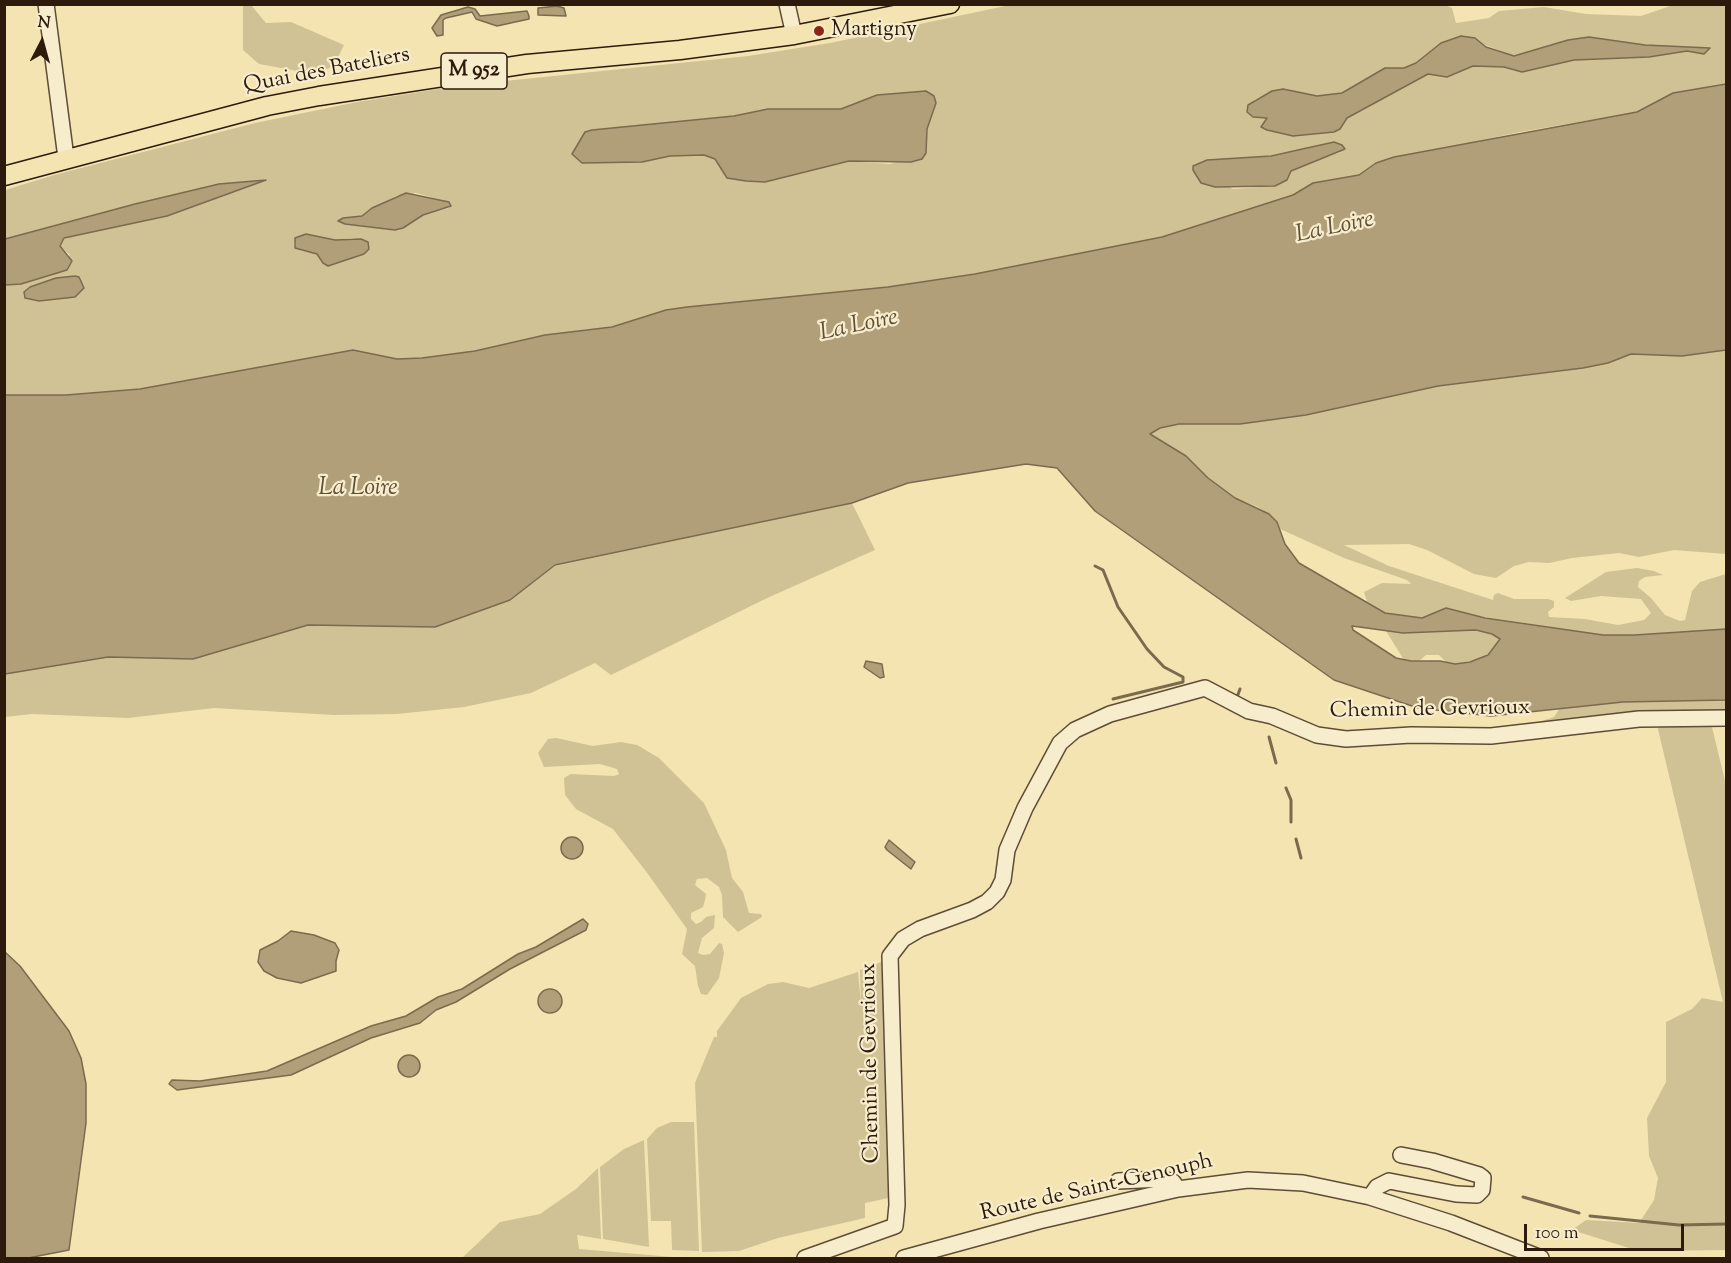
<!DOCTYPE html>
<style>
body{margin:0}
#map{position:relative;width:1731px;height:1263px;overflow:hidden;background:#f3e4b1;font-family:"Sorts Mill Goudy",serif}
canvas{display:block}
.frame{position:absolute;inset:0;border:6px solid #2d1a0d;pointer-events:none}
.north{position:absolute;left:12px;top:12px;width:60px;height:60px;-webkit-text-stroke:4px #f7edcc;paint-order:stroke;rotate:6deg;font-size:16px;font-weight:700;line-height:24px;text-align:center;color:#2d1a0d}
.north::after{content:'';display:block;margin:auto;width:21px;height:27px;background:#2d1a0d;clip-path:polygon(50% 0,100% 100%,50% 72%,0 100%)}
.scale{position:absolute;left:1524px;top:1224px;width:160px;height:27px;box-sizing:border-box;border:3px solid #2d1a0d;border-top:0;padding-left:8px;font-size:18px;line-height:21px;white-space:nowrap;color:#2d1a0d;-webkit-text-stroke:4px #f7edcc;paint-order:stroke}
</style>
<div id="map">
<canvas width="1731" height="1263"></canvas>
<div class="frame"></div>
<div class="north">N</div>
<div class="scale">100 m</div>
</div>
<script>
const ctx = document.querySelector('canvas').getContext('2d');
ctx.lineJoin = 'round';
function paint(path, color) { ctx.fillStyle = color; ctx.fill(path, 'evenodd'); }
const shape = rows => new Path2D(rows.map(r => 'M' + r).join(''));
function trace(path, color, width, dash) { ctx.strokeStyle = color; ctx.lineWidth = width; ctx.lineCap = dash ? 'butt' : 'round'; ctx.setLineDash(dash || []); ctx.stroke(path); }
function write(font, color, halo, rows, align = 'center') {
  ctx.font = font + ' "Sorts Mill Goudy",serif'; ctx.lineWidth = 4.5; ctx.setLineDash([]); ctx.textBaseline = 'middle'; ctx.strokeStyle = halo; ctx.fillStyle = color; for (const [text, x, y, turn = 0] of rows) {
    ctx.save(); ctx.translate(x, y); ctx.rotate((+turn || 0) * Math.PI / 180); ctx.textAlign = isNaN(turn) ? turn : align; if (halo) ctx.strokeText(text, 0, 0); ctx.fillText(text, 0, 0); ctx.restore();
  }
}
paint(shape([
 [1443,4,1452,8,1456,23,1489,18,1499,11,1544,7,1586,14,1641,16,1673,5,1726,5,1726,84,1673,93,1637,112,1520,132,1376,163,1359,175,1313,183,1293,195,1162,237,975,274,888,287,687,307,666,310,612,327,545,335,475,351,422,358,397,359,353,350,140,389,66,395,5,395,5,285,21,284,50,274,70,255,60,246,64,238,167,216,264,181,219,184,134,204,5,239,5,190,54,175,255,123,357,102,456,86,748,56,830,43,1010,5],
 [1589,37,1645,45,1709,48,1704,54,1687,51,1649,57,1574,60,1522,72,1504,67,1473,66,1454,75,1428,74,1347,118,1340,129,1334,132,1293,136,1267,130,1261,127,1267,118,1253,117,1254,100,1272,91,1283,89,1317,96,1342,93,1385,68,1404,68,1416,63,1426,54,1480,43,1514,56,1568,40],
 [926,91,936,103,927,129,926,153,890,164,849,161,765,182,727,178,714,159,704,155,670,156,642,162,582,163,592,130,734,116,768,109,841,109,877,95],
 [1291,151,1341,152,1318,159,1291,171,1275,186,1233,189,1193,166,1207,160,1258,158],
 [416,193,449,202,449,208,423,215,403,228,395,230,345,224,338,221,343,218,362,216,396,196],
 [312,235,335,240,351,238,368,242,364,254,328,266,323,263,317,254,295,248,294,242],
 [251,5,266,23,291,22,344,45,334,66,314,74,259,64,243,50,243,6],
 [1726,350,1726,554,1674,550,1639,557,1619,553,1572,558,1549,563,1529,562,1514,566,1496,578,1474,574,1427,550,1409,544,1344,545,1389,566,1493,600,1494,595,1498,593,1514,599,1548,599,1554,601,1554,607,1548,612,1549,617,1585,619,1618,625,1644,620,1651,613,1641,599,1601,596,1571,601,1565,598,1606,572,1637,568,1654,571,1663,575,1645,577,1639,581,1638,587,1651,598,1665,615,1680,621,1685,620,1692,591,1700,582,1726,574,1726,629,1635,635,1603,635,1439,610,1423,618,1385,613,1368,604,1364,592,1382,583,1411,584,1407,580,1344,558,1278,528,1277,522,1258,507,1235,498,1208,478,1186,456,1150,434,1160,428,1179,424,1240,424,1306,415,1438,386,1583,368,1608,363,1631,354,1682,356],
 [852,503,875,550,765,599,611,675,595,663,531,693,464,707,397,714,334,715,214,708,128,718,32,714,5,717,5,674,108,657,193,659,308,625,509,600,555,566],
 [1476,630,1498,636,1500,642,1495,649,1480,659,1455,664,1447,663,1439,655,1426,655,1419,661,1404,660,1386,631],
 [1726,700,1726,714,1615,714,1600,720,1509,731,1426,733,1452,727,1479,730,1529,725,1554,717,1560,708,1623,702],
 [1711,723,1726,785,1726,1250,1653,1251,1629,1248,1572,1230,1586,1220,1639,1223,1654,1200,1658,1178,1649,1156,1647,1118,1666,1082,1666,1022,1692,1009,1702,998,1723,1002,1657,725],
 [556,738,593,746,621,742,637,745,659,758,704,803,726,850,732,878,743,892,749,913,761,914,762,917,738,932,723,917,722,895,719,887,707,878,697,879,695,885,706,894,705,900,703,907,691,913,691,919,696,924,701,922,706,917,715,915,714,928,702,938,698,953,703,955,710,954,719,943,722,944,724,953,719,978,707,995,701,994,698,986,695,966,682,954,687,929,648,874,613,829,576,809,565,795,564,778,571,774,614,776,619,774,617,769,600,764,544,767,538,753,548,739],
 [884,961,893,1197,865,1203,865,1218,778,1238,739,1251,702,1252,695,1083,714,1037,717,1037,717,1031,741,998,768,984,783,982,809,988,858,972,861,1004,860,970],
 [671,1122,694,1122,699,1251,672,1250,671,1221,651,1221,647,1139,657,1128],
 [644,1140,649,1247,603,1239,600,1167,624,1149],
 [598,1168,601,1239,577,1235,579,1249,684,1258,462,1258,500,1222,540,1214,576,1189]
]), '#d1c295');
const water = shape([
 [557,6,564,8,566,16,538,15,538,8,557,6],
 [468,7,475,9,480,16,527,11,529,16,529,19,497,26,476,19,472,12,446,18,443,20,443,35,437,36,432,28,441,15,468,7],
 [1461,36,1475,38,1486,47,1514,56,1568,40,1589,37,1645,45,1710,48,1704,54,1687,51,1649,57,1574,60,1522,72,1504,67,1473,66,1447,77,1428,74,1347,118,1340,129,1334,132,1293,136,1267,130,1261,127,1267,118,1253,117,1247,112,1248,105,1272,91,1283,89,1317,96,1342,93,1385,68,1404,68,1416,63,1441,43,1461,36],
 [1726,84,1726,350,1682,356,1631,354,1608,363,1583,368,1438,386,1306,415,1240,424,1179,424,1160,428,1150,434,1186,456,1208,478,1235,498,1269,514,1277,522,1285,544,1299,563,1385,613,1422,618,1446,608,1485,618,1603,635,1635,635,1726,629,1726,700,1623,702,1491,716,1418,708,1334,680,1095,511,1057,468,1026,464,908,483,852,503,555,565,510,600,435,627,308,625,193,659,108,657,5,674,5,395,66,395,140,389,353,350,397,359,422,358,475,351,545,335,612,327,666,310,687,307,888,287,975,274,1162,237,1293,195,1313,183,1359,175,1376,163,1394,157,1637,112,1673,93,1726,84],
 [1352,626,1403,633,1476,630,1492,634,1500,639,1488,655,1470,662,1455,664,1440,661,1411,661,1396,658,1353,630,1352,626],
 [926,91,934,96,936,103,927,129,926,153,922,159,911,162,849,161,765,182,746,181,727,178,715,159,704,155,670,156,642,162,582,163,572,154,585,132,592,130,734,116,768,109,841,109,877,95,926,91],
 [1334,142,1342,145,1345,149,1291,171,1287,180,1275,186,1215,187,1201,183,1193,170,1193,166,1207,160,1271,156,1334,142],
 [266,180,167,216,64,238,60,246,72,261,67,270,21,284,5,285,5,239,135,204,219,184,266,180],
 [406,193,449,202,451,206,423,215,403,228,395,230,345,224,338,221,343,218,362,216,372,208,406,193],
 [306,234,335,240,361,239,368,242,369,249,364,254,328,266,323,263,317,254,295,248,295,238,306,234],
 [75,276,79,277,84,288,75,297,39,301,25,298,24,292,30,287,56,278,75,276],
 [866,661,882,664,884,677,880,678,864,667,866,661],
 '561 848a11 11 0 1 1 22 0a11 11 0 1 1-22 0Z',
 [889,840,915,862,911,869,887,850,885,847,889,840],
 [583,919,588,924,586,930,510,969,456,1002,436,1010,420,1023,371,1038,291,1075,177,1090,169,1084,172,1080,200,1081,267,1071,371,1026,406,1016,438,997,462,989,518,954,536,947,583,919],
 [291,931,314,935,335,943,339,950,336,961,336,971,301,983,277,978,264,971,258,962,260,950,278,941,291,931],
 [5,952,20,966,69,1031,81,1058,86,1084,86,1123,69,1250,28,1258,5,1258,5,952],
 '538 1001a12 12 0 1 1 24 0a12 12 0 1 1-24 0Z',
 '398 1066a11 11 0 1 1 22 0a11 11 0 1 1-22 0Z'
]);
paint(water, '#b09f79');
trace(water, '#7c6a4e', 1.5);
trace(shape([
 [1095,566,1103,570,1118,607,1147,649,1164,667,1183,677,1183,682,1113,699],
 [1236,700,1240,689],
 [1269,737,1276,763],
 [1286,788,1291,800,1291,822],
 [1296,839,1301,858],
 [1523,1197,1579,1213],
 [1590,1216,1679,1225,1726,1224]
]), '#7c6a4e', 3);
const minor = shape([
 [46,4,66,158],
 [787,4,794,35],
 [1118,1181,1163,1179,1173,1182,1178,1189],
 [1370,1197,1377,1187,1389,1181,1456,1194,1477,1195,1482,1190,1483,1178,1479,1175,1432,1161,1401,1155],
 [805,1258,895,1226,897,1205,890,956,903,939,920,929,972,910,987,902,997,892,1003,880,1007,850,1025,808,1060,743,1075,730,1110,714,1205,688,1249,711,1272,716,1317,735,1346,739,1411,735,1491,736,1639,719,1726,718],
 [904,1258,1039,1221,1178,1189,1248,1180,1303,1183,1370,1197,1451,1223,1541,1258]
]);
const major = shape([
 [4,176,267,106,319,96,527,64,680,50,794,35,950,4]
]);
trace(minor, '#5e4c36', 18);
trace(major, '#2d1a0d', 21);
trace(minor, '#f7edcc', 15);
trace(major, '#f3e4b1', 18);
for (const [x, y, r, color] of [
 [819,31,6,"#8f2418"]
]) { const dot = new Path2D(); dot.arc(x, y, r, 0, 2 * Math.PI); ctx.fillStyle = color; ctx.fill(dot); trace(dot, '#f7edcc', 2); }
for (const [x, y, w] of [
 [474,71,66]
]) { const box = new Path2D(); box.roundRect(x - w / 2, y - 18, w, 36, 4.5); ctx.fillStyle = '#f7edcc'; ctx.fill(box); trace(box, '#2d1a0d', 1.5); }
write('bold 21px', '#2d1a0d', null, [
 ["M 952",474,71]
]);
write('22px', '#2d1a0d', '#f7edcc', [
 ["Martigny",831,31]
], 'left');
write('22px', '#2d1a0d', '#f7edcc', [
 ["Quai des Bateliers",327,72,-11],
 ["Chemin de Gevrioux",1430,711,-1],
 ["Chemin de Gevrioux",872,1063,-91],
 ["Route de Saint-Genouph",1097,1189,-13]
]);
write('italic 24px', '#614f38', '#f7edcc', [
 ["La Loire",1335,229,-12],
 ["La Loire",859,327,-12],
 ["La Loire",358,490]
]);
</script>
